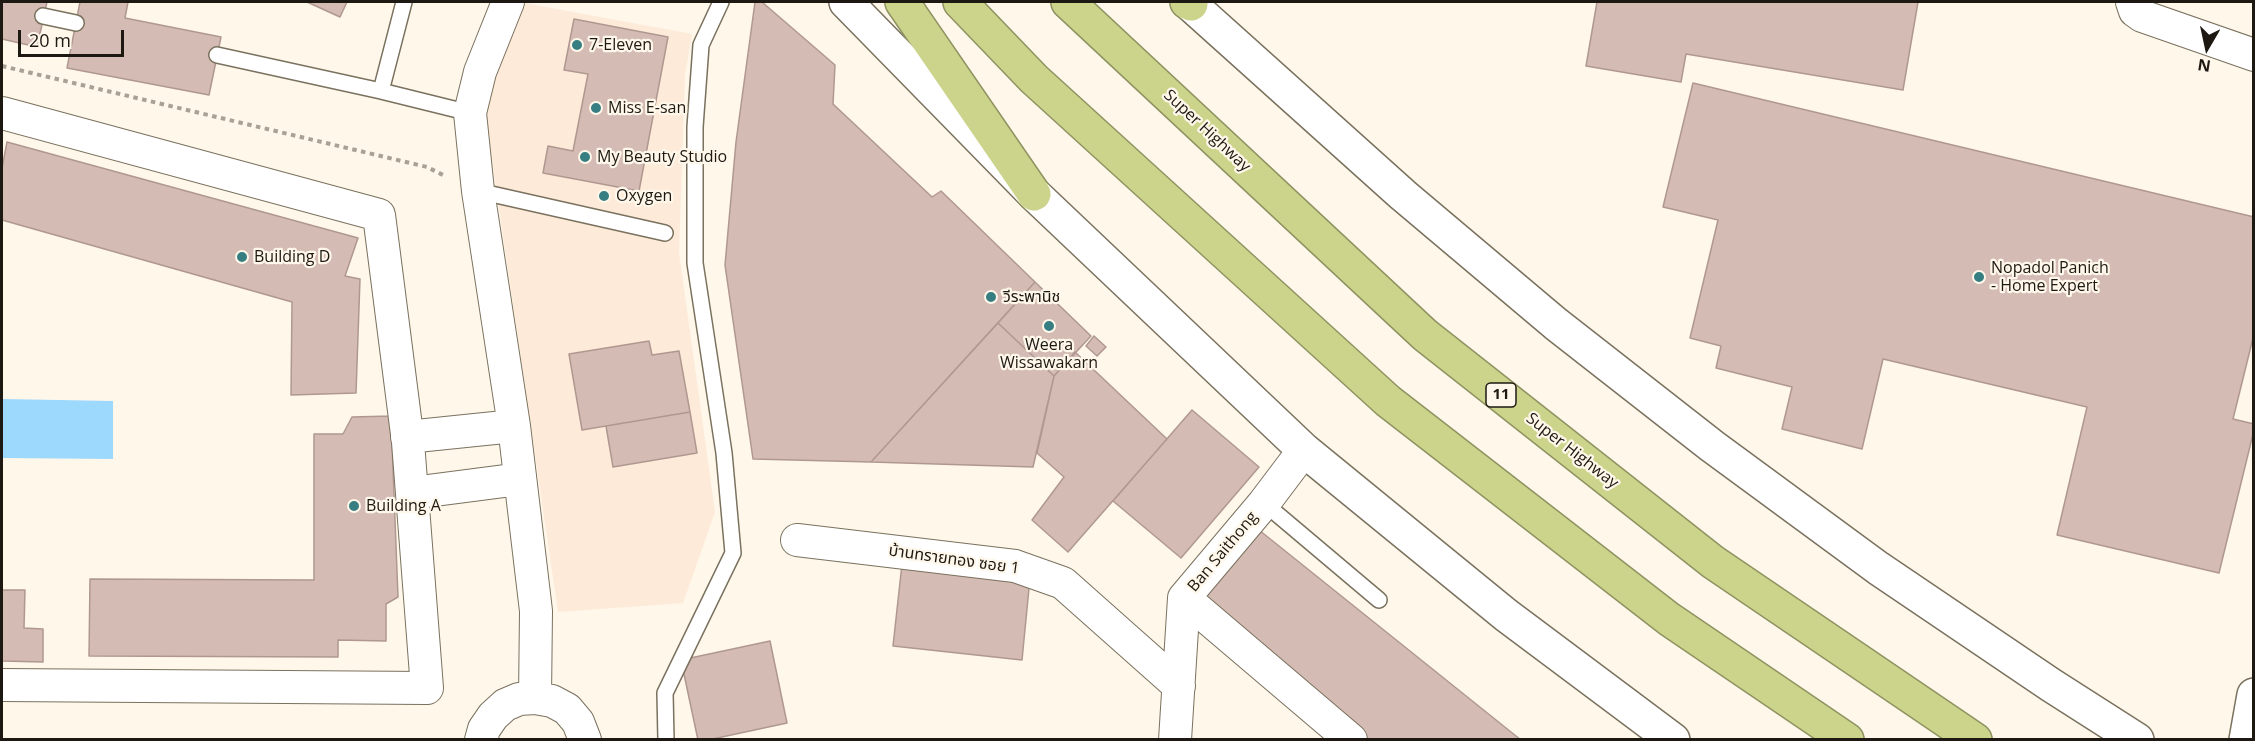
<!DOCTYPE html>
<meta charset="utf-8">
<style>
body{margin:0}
#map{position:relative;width:2255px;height:741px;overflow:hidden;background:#fef7ea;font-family:"Open Sans",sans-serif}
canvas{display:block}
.frame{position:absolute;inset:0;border:3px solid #1d1912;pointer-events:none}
.north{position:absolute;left:2177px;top:18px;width:60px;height:60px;-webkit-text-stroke:4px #fef7ea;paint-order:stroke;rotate:189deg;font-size:16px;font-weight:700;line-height:24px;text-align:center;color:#1d1912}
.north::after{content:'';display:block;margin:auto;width:21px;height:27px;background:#1d1912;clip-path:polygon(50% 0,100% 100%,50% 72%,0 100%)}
.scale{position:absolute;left:18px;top:30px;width:106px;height:27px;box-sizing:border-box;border:3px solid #1d1912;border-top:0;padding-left:8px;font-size:18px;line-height:21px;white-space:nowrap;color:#1d1912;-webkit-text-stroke:4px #fef7ea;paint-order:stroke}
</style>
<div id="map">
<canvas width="2255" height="741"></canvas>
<div class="frame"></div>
<div class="north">N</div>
<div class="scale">20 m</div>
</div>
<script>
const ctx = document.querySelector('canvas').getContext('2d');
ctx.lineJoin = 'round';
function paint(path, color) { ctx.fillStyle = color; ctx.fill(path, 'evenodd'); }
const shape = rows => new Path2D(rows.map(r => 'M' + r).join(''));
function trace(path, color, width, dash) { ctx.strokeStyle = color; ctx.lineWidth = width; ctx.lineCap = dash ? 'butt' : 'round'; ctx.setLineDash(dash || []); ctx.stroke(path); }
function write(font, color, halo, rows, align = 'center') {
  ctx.font = font + ' "Open Sans","Noto Sans Thai",sans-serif'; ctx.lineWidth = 4.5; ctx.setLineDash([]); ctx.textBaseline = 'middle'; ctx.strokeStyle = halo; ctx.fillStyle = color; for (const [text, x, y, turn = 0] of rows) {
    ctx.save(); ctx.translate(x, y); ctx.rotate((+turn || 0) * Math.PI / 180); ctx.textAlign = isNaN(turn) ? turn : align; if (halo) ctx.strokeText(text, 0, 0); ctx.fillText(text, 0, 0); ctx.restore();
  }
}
paint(shape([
 [519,2,692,34,685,75,679,253,715,512,683,603,558,612,485,113,491,71]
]), '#fdead9');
paint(shape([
 [2,399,113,401,113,459,2,458]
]), '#9dd8fd');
const building = shape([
 [2,2,47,2,37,47,2,39,2,2],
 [80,2,128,2,125,18,221,37,209,95,67,68,80,2],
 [307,2,347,2,340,17,307,2],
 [755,2,762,2,835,65,833,104,932,197,941,191,1035,282,871,462,753,459,725,265,736,142,755,2],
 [1597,2,1918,2,1903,90,1686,54,1681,82,1586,66,1597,2],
 [574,19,668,37,639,191,543,173,548,146,573,151,588,74,564,70,574,19],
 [1693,83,2254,217,2254,334,2233,419,2254,424,2254,430,2219,573,2057,535,2087,407,1883,359,1862,449,1782,429,1792,387,1716,368,1721,346,1690,338,1718,220,1663,207,1693,83],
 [7,142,358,238,345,276,360,279,356,393,291,395,292,302,2,220,2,168,7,142],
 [1035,282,1091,336,1054,376,998,323,1035,282],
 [998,323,1054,376,1033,467,871,462,998,323],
 [1094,336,1106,347,1097,356,1086,346,1094,336],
 [649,341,652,355,679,351,690,412,582,430,569,354,649,341],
 [1075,352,1167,439,1068,552,1032,520,1064,477,1037,453,1054,376,1075,352],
 [1192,410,1259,467,1181,558,1113,501,1192,410],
 [690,412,697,453,613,467,606,426,690,412],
 [391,416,398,597,386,604,386,641,338,640,338,657,89,656,90,579,314,580,314,434,343,434,352,417,391,416],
 [1259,530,1521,740,1368,740,1198,602,1259,530],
 [902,564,1030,578,1022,660,893,646,902,564],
 [2,590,25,590,24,628,43,629,43,662,2,661,2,590],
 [770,641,787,723,708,740,698,740,681,660,770,641]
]);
paint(building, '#d4bbb3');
trace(building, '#b09890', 1.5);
const lane = shape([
 [43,16,76,23],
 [217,55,381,91,470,113],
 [381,91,404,2],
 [478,191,665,233],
 [1264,503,1379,600],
 [666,740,665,693,733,553,724,453,695,263,695,127,701,45,721,2]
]);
const street = shape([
 [508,2,480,72,470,113,478,191,514,426,536,611,535,698],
 [2132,2,2135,11,2142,16,2254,55],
 [2,113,379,215,408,442,427,688,2,685],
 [407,437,514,426],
 [412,493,520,479],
 [797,540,1015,566,1063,583,1179,686],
 [1184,598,1351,740],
 [481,740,484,729,493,716,505,705,519,699,535,698,552,701,567,709,578,722,585,740],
 [1175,740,1184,598,1264,503,1304,450]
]);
const secondary = shape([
 [846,2,1034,194,1304,450,1506,615,1673,740],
 [1188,2,1403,195,1556,324,1712,446,1878,568,2051,685,2137,740],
 [2246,740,2254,695]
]);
const highway = shape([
 [902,2,1034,194],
 [960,2,1034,79,1388,401,1669,619,1847,740],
 [1068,2,1425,335,1713,562,1975,740],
 [1187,2,1191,4]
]);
trace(lane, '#7a715e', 18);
trace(street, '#7a715e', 34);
trace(secondary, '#7a715e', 36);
trace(highway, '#8f9361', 36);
trace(shape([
 [2,66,427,167,443,175]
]), '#a7a196', 4, [4.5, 4.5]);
trace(lane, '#fff', 15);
trace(street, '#fff', 32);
trace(secondary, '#fff', 33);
trace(highway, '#ccd48c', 33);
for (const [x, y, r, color] of [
 [577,45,6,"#367e81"],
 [596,108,6,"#367e81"],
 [585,157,6,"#367e81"],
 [604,196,6,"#367e81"],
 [242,257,6,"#367e81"],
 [1979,277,6,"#367e81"],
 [991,297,6,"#367e81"],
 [1049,326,6,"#367e81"],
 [354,506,6,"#367e81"]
]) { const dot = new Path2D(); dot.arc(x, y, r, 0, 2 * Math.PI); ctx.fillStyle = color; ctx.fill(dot); trace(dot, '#fef7ea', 2); }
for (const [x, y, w] of [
 [1501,395,30]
]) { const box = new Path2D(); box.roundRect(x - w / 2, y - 12, w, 24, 4.5); ctx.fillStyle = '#fef7ea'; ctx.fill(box); trace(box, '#1d1912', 1.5); }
write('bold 15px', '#1d1912', null, [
 ["11",1501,395]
]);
write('16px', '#1d1912', '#fef7ea', [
 ["7-Eleven",589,45],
 ["Miss E-san",608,108],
 ["My Beauty Studio",597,157],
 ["Oxygen",616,196],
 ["Building D",254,257],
 ["Nopadol Panich",1991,268],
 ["- Home Expert",1991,286],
 ["วีระพานิช",1003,297],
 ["Weera",1049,345,"center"],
 ["Wissawakarn",1049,363,"center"],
 ["Building A",366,506]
], 'left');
write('16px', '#1d1912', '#fef7ea', [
 ["Super Highway",1207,131,43],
 ["Super Highway",1572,451,38],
 ["Ban Saithong",1223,552,-50],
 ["บ้านทรายทอง ซอย 1",954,560,8]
]);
</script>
